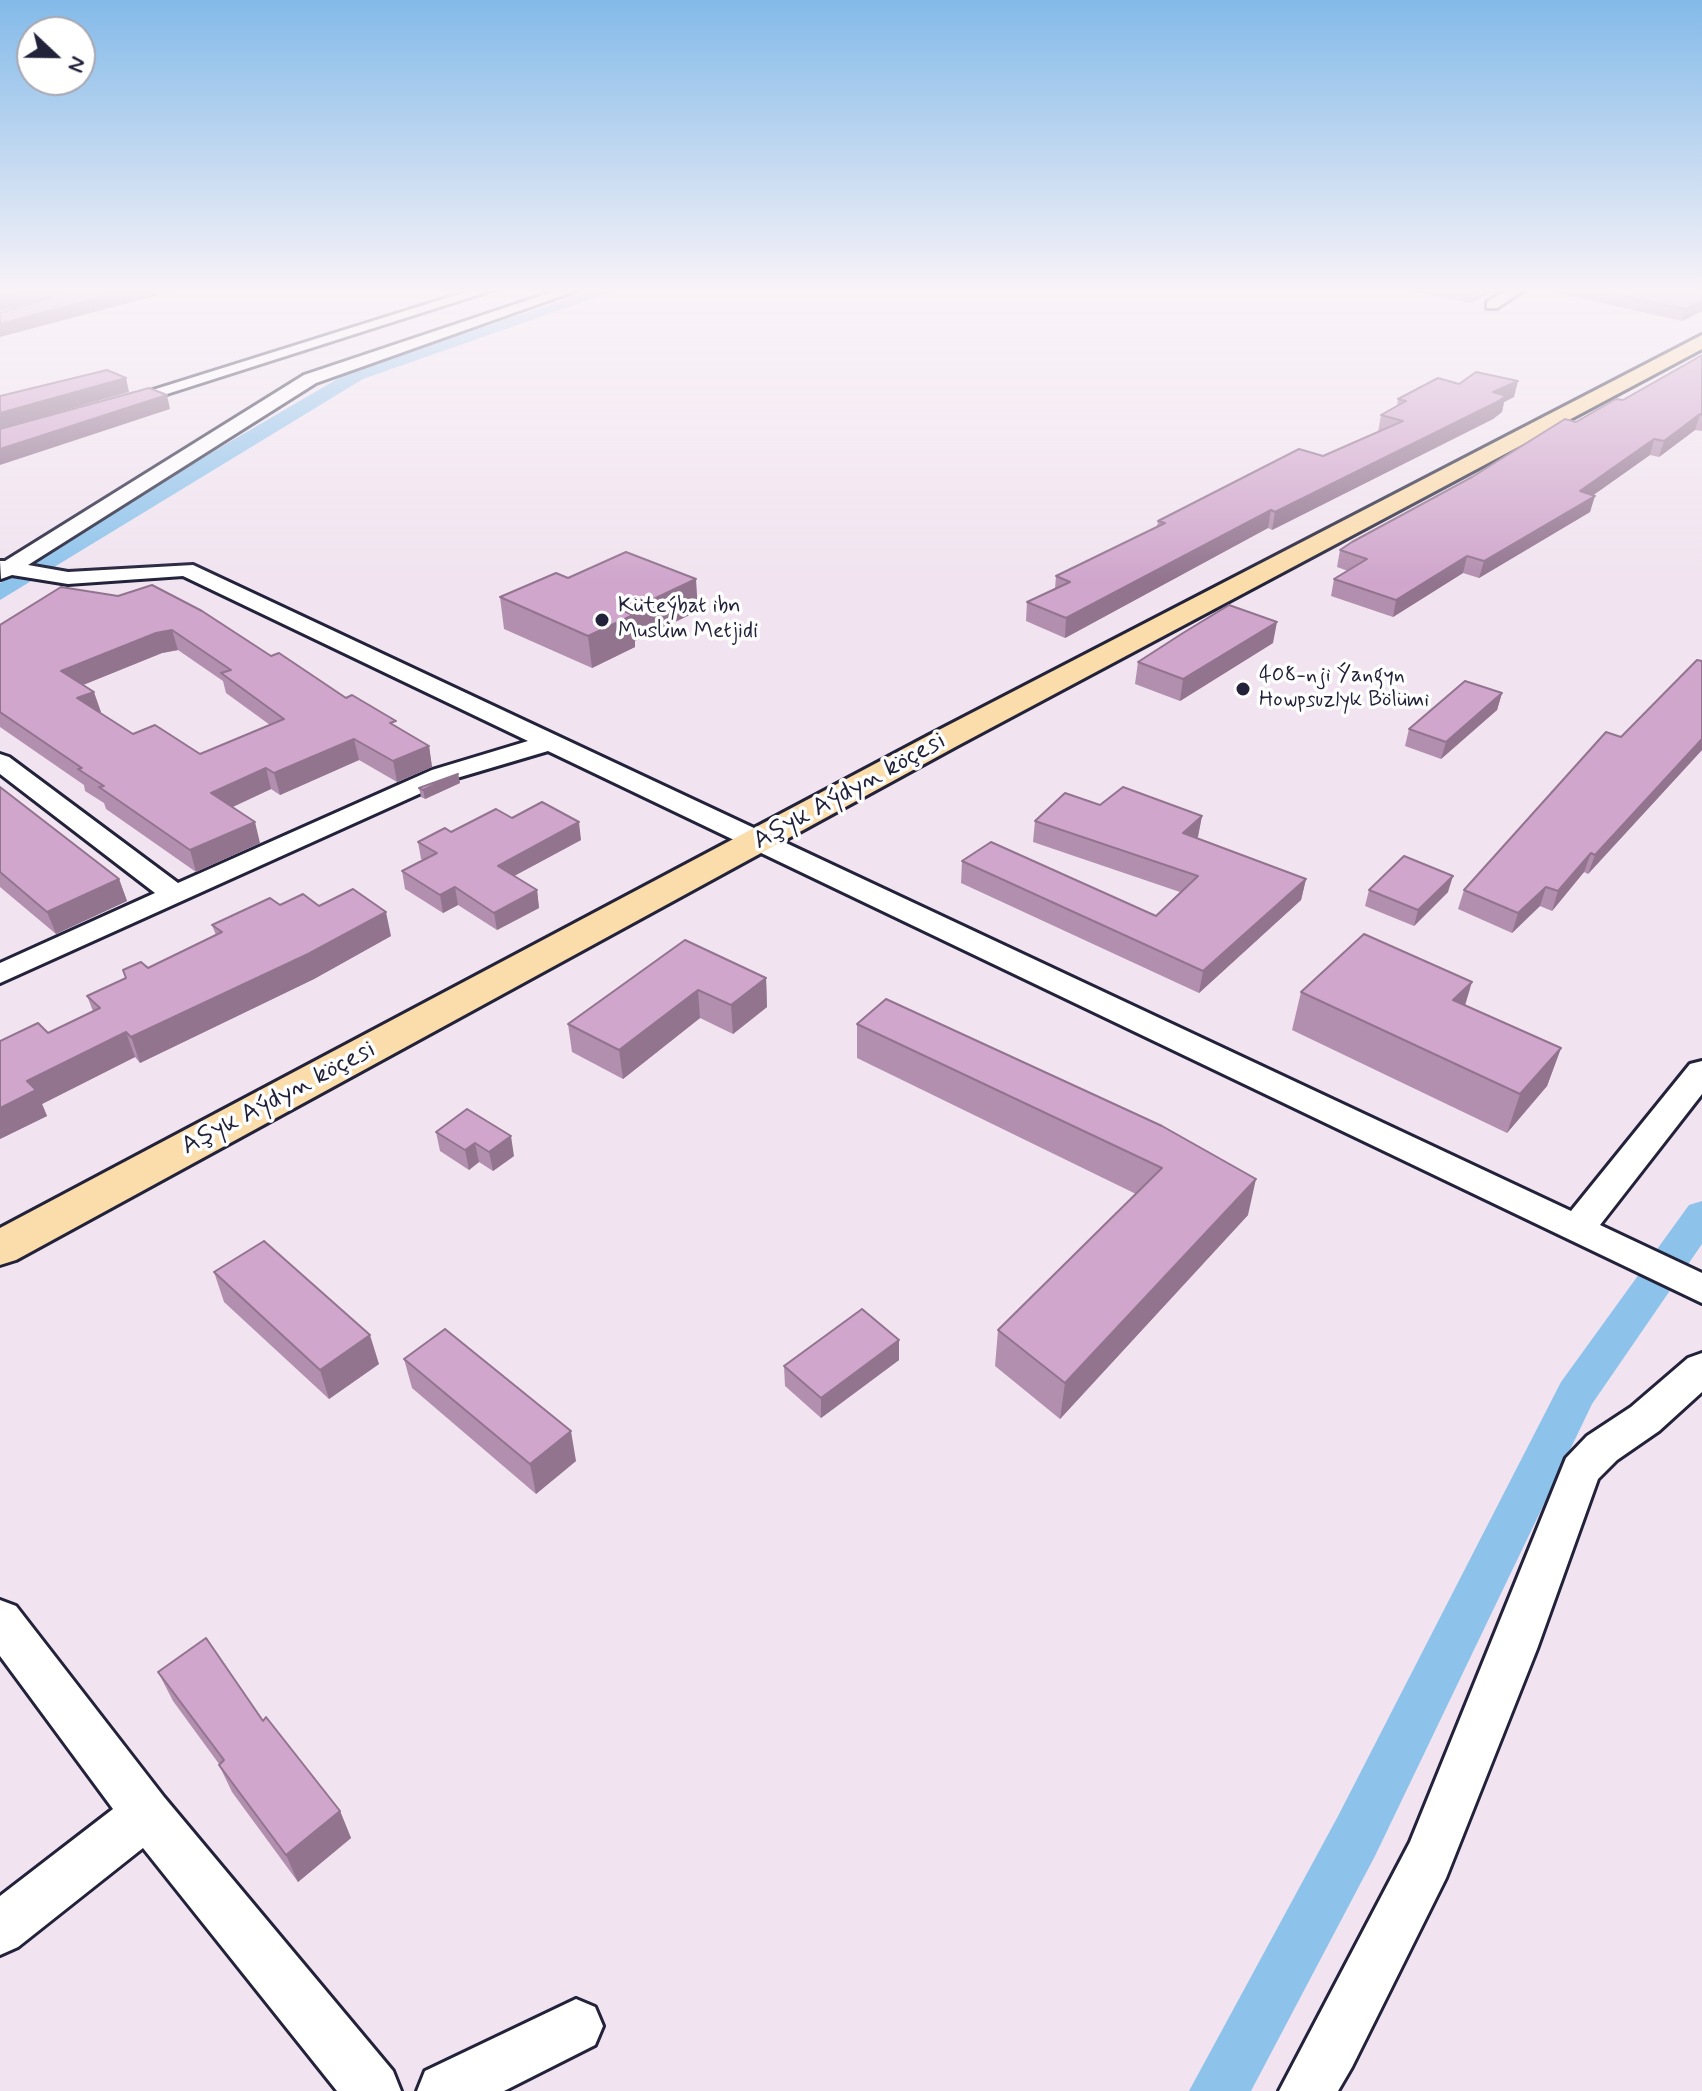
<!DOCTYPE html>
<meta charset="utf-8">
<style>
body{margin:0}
#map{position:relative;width:1702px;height:2091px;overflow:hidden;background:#f1e4f0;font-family:Mynerve,sans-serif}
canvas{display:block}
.north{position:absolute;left:16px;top:16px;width:80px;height:80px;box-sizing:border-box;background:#fff;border:2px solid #a7a7b1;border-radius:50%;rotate:112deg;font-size:22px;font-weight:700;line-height:32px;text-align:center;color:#22223b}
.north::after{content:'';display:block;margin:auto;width:28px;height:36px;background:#22223b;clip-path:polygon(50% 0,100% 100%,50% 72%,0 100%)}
</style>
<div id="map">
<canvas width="1702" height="2091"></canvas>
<div class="north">N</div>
</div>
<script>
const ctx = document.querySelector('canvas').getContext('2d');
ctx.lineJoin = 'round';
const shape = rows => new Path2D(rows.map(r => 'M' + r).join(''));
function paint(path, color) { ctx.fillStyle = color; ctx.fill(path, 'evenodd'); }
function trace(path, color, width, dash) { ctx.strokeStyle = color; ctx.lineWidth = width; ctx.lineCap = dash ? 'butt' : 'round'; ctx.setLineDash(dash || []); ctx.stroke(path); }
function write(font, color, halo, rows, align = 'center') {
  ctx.font = font + ' Mynerve,sans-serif'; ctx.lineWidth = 7; ctx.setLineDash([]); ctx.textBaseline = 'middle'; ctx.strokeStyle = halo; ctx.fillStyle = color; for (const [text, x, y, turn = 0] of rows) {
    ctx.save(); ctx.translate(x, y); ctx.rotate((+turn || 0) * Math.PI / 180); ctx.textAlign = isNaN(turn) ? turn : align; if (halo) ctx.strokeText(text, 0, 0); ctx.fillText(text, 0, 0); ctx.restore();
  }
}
paint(shape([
 [598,289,620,289,363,379,0,600,0,583,180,471,351,371,598,289],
 [1702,1201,1702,1244,1592,1404,1375,1856,1251,2091,1189,2091,1337,1818,1561,1382,1689,1205,1702,1201]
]), '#8dc3eb');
const minor = shape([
 [475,289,496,289,123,408,117,409,108,404,475,289],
 [561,289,581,289,316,383,28,565,68,572,193,565,1571,1211,1690,1064,1702,1061,1702,1094,1600,1225,1702,1273,1702,1303,548,751,450,780,0,983,0,963,155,893,0,774,0,754,9,757,178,883,432,770,528,741,183,576,68,584,12,575,1,579,0,561,5,561,304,375,561,289],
 [1508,289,1525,289,1497,308,1487,308,1487,302,1508,289],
 [1702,1353,1702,1392,1659,1431,1617,1460,1598,1479,1537,1649,1446,1878,1352,2067,1338,2091,1279,2091,1410,1842,1566,1458,1587,1436,1631,1407,1688,1358,1702,1353],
 [0,1600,16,1606,164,1797,393,2071,401,2091,337,2091,143,1848,18,1947,0,1955,0,1896,113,1809,0,1656,0,1600],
 [576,1999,595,2007,603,2026,595,2045,504,2091,417,2091,425,2071,576,1999]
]);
const major = shape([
 [1702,335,1702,349,957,746,16,1260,0,1265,0,1228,935,732,1702,335]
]);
trace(minor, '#22223b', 6);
trace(major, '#22223b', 6);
paint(minor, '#fff');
paint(major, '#fbdcab');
paint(shape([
 [1403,289,1496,289,1471,303],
 [1539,289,1702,289,1702,311,1682,321],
 [1702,355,1702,431,1695,430,1659,457,1650,455,1593,495,1590,512,1479,578,1463,573,1393,617,1331,596,1334,579,1348,571,1337,567,1340,550,1576,422,1623,400],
 [1514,397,1504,402,1502,412,1493,419,1272,530,1268,528,1065,638,1026,621,1027,602,1055,589,1056,576,1157,527,1158,521,1323,456,1378,432,1381,415,1397,406,1398,399],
 [568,578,698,611,635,641,635,647,592,668,504,629,500,597],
 [61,587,271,656,429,746,432,767,397,782,359,760,280,795,271,789,233,807,260,843,196,872,106,809,104,803,85,791,84,785,0,727,0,625],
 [178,650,223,681,226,693,270,725,200,754,133,734,99,713,101,712,83,685,162,653],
 [1273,643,1180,701,1135,684,1138,662],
 [1702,661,1702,750,1588,874,1584,872,1552,911,1540,906,1512,933,1458,909,1464,890,1621,737],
 [1502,693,1497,710,1441,759,1405,746,1409,729],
 [458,774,460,783,425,799,421,797,419,788],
 [0,787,119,879,127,901,56,934,0,887],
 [1100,805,1202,816,1197,838,1306,879,1301,900,1199,993,961,883,962,861,1156,916,1180,892,1033,842,1035,821],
 [512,818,581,840,514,876,537,890,539,908,497,930,458,905,443,913,405,889,402,871,423,860,421,859,418,842,451,832],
 [1369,890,1448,892,1414,926,1365,906],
 [280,905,319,906,391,936,314,979,140,1063,135,1057,42,1104,47,1116,0,1139,48,1033,93,1011,87,996,216,935,212,925],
 [638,974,766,978,767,1007,733,1034,700,1018,623,1079,572,1052,568,1024],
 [1301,992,1465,1006,1561,1048,1547,1086,1507,1133,1292,1030],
 [886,999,1248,1215,1060,1419,995,1366,998,1330,1136,1194,857,1058,857,1024],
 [467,1109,514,1156,493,1171,479,1162,469,1170,440,1151,436,1132],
 [214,1272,379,1364,329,1399,224,1302],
 [404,1359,576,1461,536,1494,412,1388],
 [899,1360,821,1418,785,1386,784,1366],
 [158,1672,263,1721,340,1811,351,1838,298,1882,232,1792,219,1765,219,1764,173,1701]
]), '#b38faf');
paint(shape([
 [35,289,85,289,0,311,0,297],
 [133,289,181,289,0,337,0,324],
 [1478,289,1496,289,1471,303,1473,291],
 [1702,301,1702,311,1682,321,1685,309],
 [126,378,129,392,0,429,0,413],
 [1518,381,1514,397,1504,402,1502,412,1493,419,1272,530,1275,512,1493,392],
 [167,395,170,409,0,465,0,449],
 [1700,414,1695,430,1659,457,1664,441],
 [1654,439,1650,455,1578,506,1595,496,1590,512,1479,578,1484,561,1580,491],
 [1271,510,1268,528,1065,638,1066,618],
 [1467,556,1463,573,1393,617,1396,600],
 [696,579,698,611,635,641,635,647,592,668,588,636,626,612],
 [1277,622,1273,643,1180,701,1183,679],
 [172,630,178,650,162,653,68,691,61,671,156,633],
 [94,692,101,712,83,719,77,698],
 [1502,693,1497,710,1441,759,1446,742],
 [354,739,359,760,280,795,274,773],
 [1702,739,1702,750,1588,874,1595,855],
 [429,746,432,767,397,782,393,761],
 [266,768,271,789,217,814,211,793],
 [458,774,460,783,425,799,423,790],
 [1202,816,1198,837,1180,854,1183,833],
 [255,822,260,843,196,872,190,850],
 [579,822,581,840,501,883,498,866],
 [1591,853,1584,872,1552,911,1558,891],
 [1453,876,1448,892,1414,926,1418,910],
 [119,879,127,901,56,934,47,912],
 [1306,879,1301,900,1199,993,1203,971],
 [455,887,458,905,443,913,440,895],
 [1546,887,1540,906,1512,933,1518,913],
 [537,890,539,908,497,930,494,913],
 [386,912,391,936,314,979,140,1063,131,1037],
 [766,978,767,1007,733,1034,731,1005],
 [1472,982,1461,1019,1453,1000],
 [698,990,700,1018,623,1079,619,1050],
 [126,1032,135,1057,42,1104,47,1116,0,1139,0,1108,27,1081],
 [1561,1048,1547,1086,1507,1133,1520,1094],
 [511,1136,514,1156,493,1171,489,1152],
 [475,1143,479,1162,469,1170,465,1150],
 [1256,1179,1248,1215,1060,1419,1065,1383],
 [370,1335,379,1364,329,1399,320,1370],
 [899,1340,899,1360,821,1418,821,1398],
 [571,1431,576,1461,536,1494,530,1464],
 [340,1811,351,1838,298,1882,286,1855]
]), '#92748f');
const building = shape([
 [0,289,35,289,0,297,0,289],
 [79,289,133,289,0,324,0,313,79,289],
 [1461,289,1478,289,1473,291,1461,289],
 [1593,289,1702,289,1702,301,1685,309,1593,289],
 [1702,355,1702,415,1700,414,1664,441,1654,439,1580,491,1595,496,1484,561,1467,556,1396,600,1334,579,1367,559,1340,550,1352,542,1472,477,1565,419,1576,422,1616,399,1623,400,1702,355],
 [107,370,126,378,0,413,0,396,107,370],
 [1476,372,1518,381,1493,392,1506,396,1497,402,1275,512,1271,510,1066,618,1027,602,1070,582,1056,576,1165,523,1158,521,1299,449,1323,456,1403,421,1381,415,1406,401,1398,399,1438,378,1459,384,1476,372],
 [149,388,167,395,0,449,0,429,149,388],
 [626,552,696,579,626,612,633,615,588,636,500,597,556,573,568,578,626,552],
 [152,585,202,611,271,656,279,653,346,698,352,695,396,721,390,723,429,746,393,761,354,739,274,773,266,768,211,793,255,822,190,850,99,787,104,786,78,769,82,768,0,712,0,625,61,587,118,596,152,585],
 [172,630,231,670,221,673,284,719,200,754,155,725,133,734,77,698,94,692,61,671,156,633,172,630],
 [1229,605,1277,622,1183,679,1138,662,1183,633,1229,605],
 [1697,660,1702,661,1702,739,1595,855,1591,853,1558,891,1546,887,1518,913,1464,890,1606,732,1621,737,1697,660],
 [1465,681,1502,693,1446,742,1409,729,1465,681],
 [458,774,423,790,419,788,458,774],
 [0,787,119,879,47,912,0,872,0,787],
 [1123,787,1202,816,1183,833,1306,879,1203,971,962,861,991,842,1156,916,1198,876,1035,821,1065,793,1100,805,1123,787],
 [542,802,579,822,498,866,537,890,494,913,455,887,440,895,402,871,437,853,418,842,445,828,451,832,496,809,512,818,542,802],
 [1404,856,1453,876,1418,910,1369,890,1404,856],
 [353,889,386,912,308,954,131,1037,126,1032,27,1081,36,1090,0,1108,0,1041,38,1023,48,1033,100,1008,87,996,126,978,123,970,141,962,148,968,222,932,212,925,270,898,280,905,303,894,319,906,353,889],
 [1364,934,1472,982,1453,1000,1561,1048,1520,1094,1301,992,1364,934],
 [685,940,766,978,731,1005,698,990,619,1050,568,1024,685,940],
 [886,999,1162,1126,1256,1179,1065,1383,998,1330,1162,1168,857,1024,886,999],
 [467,1109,511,1136,489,1152,475,1143,465,1150,436,1132,467,1109],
 [264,1241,370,1335,320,1370,214,1272,264,1241],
 [862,1309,899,1340,821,1398,784,1366,862,1309],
 [445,1329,571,1431,530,1464,404,1359,445,1329],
 [206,1638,263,1721,266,1717,340,1811,286,1855,219,1765,224,1760,158,1672,206,1638]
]);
paint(building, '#d0a6cc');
trace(building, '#92748f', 2);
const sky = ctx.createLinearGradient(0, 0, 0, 581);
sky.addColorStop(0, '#83bae9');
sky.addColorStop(0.5, '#f9f3f8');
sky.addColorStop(1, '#f9f3f800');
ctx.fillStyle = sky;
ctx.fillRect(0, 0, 1702, 581);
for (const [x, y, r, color] of [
 [602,620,8,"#22223b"],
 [1243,689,8,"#22223b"]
]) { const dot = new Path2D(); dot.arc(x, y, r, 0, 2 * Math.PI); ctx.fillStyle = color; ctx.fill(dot); trace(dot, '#fff', 3); }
write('22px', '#22223b', '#fff', [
 ["Küteýbat ibn",618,607],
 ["Muslim Metjidi",618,632],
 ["408-nji Ýangyn",1259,676],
 ["Howpsuzlyk Bölümi",1259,701]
], 'left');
write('26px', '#22223b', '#fff', [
 ["Aşyk Aýdyn köçesi",850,792,-29],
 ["Aşyk Aýdyn köçesi",279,1099,-28]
]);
</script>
